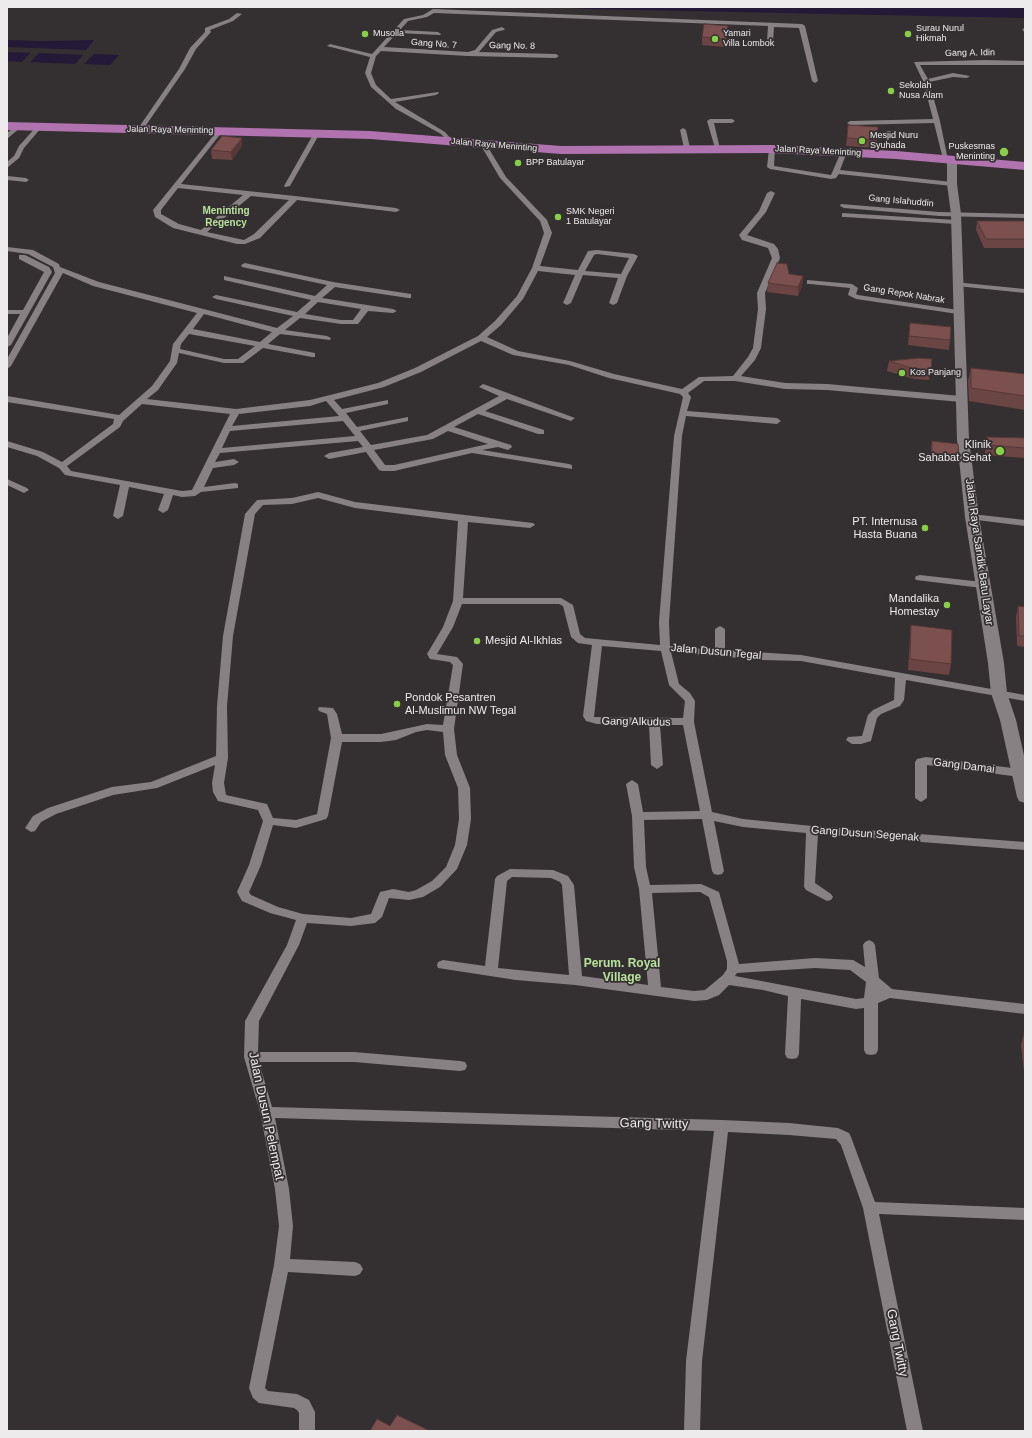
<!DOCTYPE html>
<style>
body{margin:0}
#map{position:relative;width:1032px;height:1438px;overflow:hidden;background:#342f31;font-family:Arial,sans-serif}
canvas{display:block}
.frame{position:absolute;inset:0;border:8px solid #eeebec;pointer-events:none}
</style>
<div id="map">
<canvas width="1032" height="1438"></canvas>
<div class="frame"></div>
</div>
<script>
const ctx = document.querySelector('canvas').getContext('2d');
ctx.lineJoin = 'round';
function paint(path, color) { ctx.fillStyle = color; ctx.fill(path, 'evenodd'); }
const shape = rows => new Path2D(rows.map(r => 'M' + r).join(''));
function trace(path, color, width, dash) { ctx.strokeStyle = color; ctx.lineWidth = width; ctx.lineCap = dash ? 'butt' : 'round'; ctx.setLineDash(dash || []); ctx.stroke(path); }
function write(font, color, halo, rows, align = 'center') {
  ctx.font = font + ' Arial,sans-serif'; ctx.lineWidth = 3.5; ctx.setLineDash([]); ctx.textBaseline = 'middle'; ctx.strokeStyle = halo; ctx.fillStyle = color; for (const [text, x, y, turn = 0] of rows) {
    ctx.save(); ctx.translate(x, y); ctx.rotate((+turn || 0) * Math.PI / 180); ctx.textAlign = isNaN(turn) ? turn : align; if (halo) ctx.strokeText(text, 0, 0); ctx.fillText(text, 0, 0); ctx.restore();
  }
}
paint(shape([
 [555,7,1025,7,1025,18,588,9],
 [7,40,43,41,94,40,86,50,7,47],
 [7,52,30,53,22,62,7,61],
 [39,53,83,55,75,64,30,62],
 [94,54,119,55,110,65,84,64]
]), '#251938');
paint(shape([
 [433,9,802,24,805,26,818,81,815,83,812,81,799,28,774,27,773,41,770,43,767,41,768,26,434,13,427,17,408,21,400,30,438,32,441,34,440,35,397,33,384,47,468,52,475,50,492,30,502,27,505,29,504,30,496,32,479,52,556,54,559,56,556,58,468,56,381,51,376,56,371,73,376,85,391,99,438,92,439,93,436,95,395,102,445,132,453,141,450,143,441,134,396,109,371,87,365,73,370,57,327,46,330,44,372,54,404,19,423,15,433,9],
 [237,13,242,14,233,21,210,30,211,32,196,49,185,69,142,131,138,131,137,130,179,69,190,48,205,32,205,28,229,19,237,13],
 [1025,27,1025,32,1022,30,1025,27],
 [985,60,1025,61,1025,65,920,65,928,79,953,73,970,76,967,78,953,77,929,82,940,121,948,160,943,159,934,123,850,125,847,123,850,121,933,119,923,81,914,62,985,60],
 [710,119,732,119,735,121,732,123,714,123,720,149,715,148,707,121,710,119],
 [16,126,21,127,7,139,7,133,16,126],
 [36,127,41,128,24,148,19,158,7,168,7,162,14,156,19,146,36,127],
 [683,128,686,130,690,148,687,150,684,148,680,130,683,128],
 [220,129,222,130,222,132,181,184,295,196,396,208,400,210,396,212,297,200,260,238,245,244,237,244,173,228,155,217,153,210,218,130,220,129],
 [178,188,243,195,201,230,179,224,161,214,161,210,178,188],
 [251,196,289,200,254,234,244,240,207,232,251,196],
 [317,131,320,133,290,186,285,187,284,186,314,133,317,131],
 [483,142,486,144,506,177,547,220,552,233,540,266,578,270,588,251,597,250,634,254,638,256,627,276,617,303,613,305,609,303,618,278,583,275,571,303,567,305,563,303,575,275,538,271,523,299,501,325,487,337,518,351,570,361,614,374,682,389,699,377,733,376,748,357,753,348,758,309,757,293,772,258,768,248,742,240,739,235,759,211,767,193,771,191,775,193,766,212,747,235,774,244,778,249,780,258,765,293,766,309,761,348,755,360,741,376,785,383,827,384,961,396,965,399,961,402,827,390,785,389,735,381,704,381,688,393,691,397,687,411,777,418,781,421,777,424,686,416,682,436,669,622,670,646,715,650,715,629,720,626,725,629,725,650,801,655,1025,695,1025,701,906,680,904,700,900,706,881,714,877,718,871,741,861,744,852,744,846,740,848,737,862,736,868,715,873,710,894,700,895,678,801,661,763,660,671,652,679,684,690,693,695,701,694,722,712,812,743,819,812,826,1025,842,1025,850,818,834,815,883,831,894,833,897,831,900,827,901,806,890,804,887,806,833,743,827,714,821,724,871,722,874,718,875,714,874,712,871,702,819,644,820,646,867,650,885,701,884,719,892,739,964,815,958,853,960,865,967,863,945,865,942,869,940,873,942,875,945,879,978,892,989,1025,1004,1025,1014,890,998,878,1003,878,1050,876,1054,871,1055,866,1054,864,1050,864,1008,856,1009,801,999,799,1054,797,1058,792,1059,787,1058,785,1054,788,996,763,990,729,985,719,995,707,1000,694,1001,575,985,516,980,438,968,437,965,438,962,443,960,485,966,495,879,497,876,510,869,553,870,568,876,574,885,582,976,648,985,639,889,634,867,632,816,626,784,632,780,638,784,643,812,700,811,683,725,660,725,663,765,657,769,651,765,649,725,597,724,586,721,583,716,592,645,578,643,571,637,563,606,559,604,462,604,453,627,437,654,457,657,463,664,454,729,457,755,470,788,471,819,467,845,457,869,440,887,423,897,409,900,389,898,382,917,375,923,351,926,307,923,299,945,259,1021,258,1052,354,1052,460,1061,465,1062,467,1066,465,1070,460,1071,354,1062,259,1062,272,1107,722,1120,789,1123,838,1128,849,1133,851,1137,875,1202,1025,1208,1025,1220,879,1214,923,1431,907,1431,863,1208,841,1145,836,1139,789,1135,728,1132,702,1361,700,1431,684,1431,686,1361,714,1131,275,1118,289,1189,293,1226,290,1259,355,1262,360,1264,363,1269,360,1274,355,1276,288,1272,265,1388,268,1391,297,1394,309,1400,315,1412,315,1431,299,1431,299,1413,297,1410,294,1408,259,1403,253,1398,249,1388,274,1265,279,1226,275,1189,260,1112,244,1057,245,1021,287,945,296,920,270,913,242,901,237,892,249,865,263,821,258,810,218,801,213,792,212,783,215,765,157,788,113,795,56,814,41,822,35,831,31,832,25,828,33,816,48,808,112,787,151,782,216,756,217,706,223,636,245,514,257,500,292,498,318,492,355,502,533,523,535,525,530,528,468,522,463,598,561,598,573,605,580,634,585,638,660,645,659,622,674,436,683,397,680,394,609,378,569,365,513,355,481,341,421,372,384,387,334,400,342,409,388,400,388,404,346,413,357,427,408,417,408,421,360,431,371,445,427,435,499,396,479,387,483,384,486,385,575,418,571,421,568,420,507,399,485,411,544,430,544,434,538,434,478,414,454,427,511,445,512,447,508,450,498,447,482,450,569,464,572,465,572,469,472,453,394,471,382,471,379,470,366,452,329,459,324,456,329,453,363,447,358,441,220,453,215,462,234,459,239,462,234,465,213,468,204,487,235,483,238,484,238,488,201,492,195,496,182,497,173,495,168,510,163,513,158,510,164,494,129,487,123,516,118,519,113,516,120,485,65,475,59,468,37,456,7,447,7,441,43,452,62,462,113,424,114,419,7,402,7,396,119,415,152,386,170,361,173,344,197,313,93,286,63,273,11,366,7,369,7,359,55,273,53,267,28,254,7,251,7,247,33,250,59,264,60,267,99,282,277,328,293,316,216,299,212,297,216,295,297,312,311,300,224,280,224,276,315,296,327,285,242,267,241,265,245,263,333,282,411,294,411,298,408,298,335,287,322,298,393,309,397,311,393,313,368,311,358,324,341,324,300,318,285,330,327,336,331,338,330,340,280,334,268,344,315,353,315,357,312,357,263,348,243,363,224,363,179,353,177,363,158,390,147,399,236,409,310,400,378,383,415,368,478,336,495,321,517,296,532,268,544,233,540,221,500,178,480,144,483,142],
 [597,254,629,258,621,274,585,271,594,255,597,254],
 [318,302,361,309,353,320,341,320,305,314,318,302],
 [204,314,272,332,260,342,193,329,204,314],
 [189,334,255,346,238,359,224,359,180,349,181,344,189,334],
 [326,401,339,416,232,426,239,414,310,406,326,401],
 [142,404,230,414,192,490,182,491,71,471,67,466,120,427,123,421,142,404],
 [343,421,355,436,222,448,230,431,343,421],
 [448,431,488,444,394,465,385,465,374,450,433,439,448,431],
 [318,498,355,508,458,521,453,601,443,627,427,654,430,659,450,662,453,665,443,725,427,724,381,734,342,734,337,714,333,708,319,707,318,709,319,711,327,714,331,738,317,814,296,820,273,818,267,804,226,795,224,783,228,758,227,706,233,636,255,514,263,505,292,504,318,498],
 [602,646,661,651,669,685,685,701,683,718,594,717,602,646],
 [427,730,443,732,445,755,458,788,459,819,455,845,446,867,432,881,416,890,409,892,393,889,380,892,371,914,351,918,303,914,278,907,251,895,249,892,261,865,273,825,296,828,326,819,328,816,342,742,381,742,396,740,416,732,427,730],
 [512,877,551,878,560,882,562,885,569,975,498,968,507,881,512,877],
 [700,892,709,897,727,961,727,969,723,975,705,990,694,991,661,987,652,893,700,892],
 [815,968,850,970,866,982,864,998,856,999,735,976,737,973,815,968],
 [772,147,775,149,774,166,831,175,841,152,844,150,847,152,840,170,952,182,955,184,952,186,839,174,836,178,831,179,770,169,767,167,769,149,772,147],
 [7,176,26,178,29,180,26,182,7,180,7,176],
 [841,204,939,212,1025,214,1025,218,939,216,844,208,840,206,841,204],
 [842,213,956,220,960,222,956,224,845,217,842,217,842,213],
 [19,255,25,255,49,267,52,272,11,345,7,347,7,338,20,314,7,314,7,310,23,310,44,272,19,259,19,255],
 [807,280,852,284,858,288,856,294,858,295,958,310,962,312,958,314,856,299,848,295,850,288,810,284,807,284,807,280],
 [954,282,1025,289,1025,293,957,286,954,286,954,282],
 [7,479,27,488,29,490,24,493,7,485,7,479],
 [972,514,1025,520,1025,526,969,519,967,517,969,515,972,514],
 [920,575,982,582,987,585,982,588,916,580,915,578,916,576,920,575],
 [926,757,1020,769,1024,770,1025,774,1020,777,927,765,927,798,921,802,915,798,915,762,917,759,926,757]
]), '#878183');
paint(shape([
 [952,156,957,159,957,184,961,214,969,440,979,517,1004,663,1007,693,1016,720,1025,760,1025,803,1019,801,1017,797,1000,720,991,693,988,663,965,517,957,440,951,214,947,184,947,159,952,156]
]), '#878183');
paint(shape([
 [7,122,370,131,561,146,772,145,896,151,1025,162,1025,170,896,159,772,153,561,154,370,139,7,130,7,122]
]), '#b172b0');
paint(shape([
 [728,33,725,47,702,45,702,37],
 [848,125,877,140,876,148,846,146],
 [242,138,242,146,232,160,212,159,211,150],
 [977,221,1025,221,1025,248,984,248,976,230],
 [789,274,803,276,802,286,798,296,767,292,768,283],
 [910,323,950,340,949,350,908,345],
 [889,361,931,371,929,380,914,379,887,371],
 [971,368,1025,374,1025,410,969,401,968,381],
 [987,437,1025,438,1025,458,985,455,985,447],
 [932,441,959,456,958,463,931,460,931,448],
 [1018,606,1025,607,1025,647,1017,646,1016,617],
 [911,625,951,664,949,675,908,670,910,636],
 [1024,1033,1025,1034,1025,1081,1021,1045]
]), '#6a4543');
paint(shape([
 [728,26,728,33,725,47,726,39],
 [242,138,242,146,232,160,231,152],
 [803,276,802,286,798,296,798,287]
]), '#563837');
const building = shape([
 [704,24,728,26,726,39,702,37,704,24],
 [848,125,878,127,877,140,847,138,848,125],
 [222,136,242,138,231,152,211,150,222,136],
 [977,221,1025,221,1025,239,986,239,977,221],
 [777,263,787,264,789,274,803,276,798,287,768,283,777,263],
 [910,323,951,327,950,340,909,336,910,323],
 [919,358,932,359,931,371,915,369,889,361,919,358],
 [971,368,1025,374,1025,396,971,388,971,368],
 [987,437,1025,438,1025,448,987,445,987,437],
 [932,441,958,444,959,456,932,453,932,441],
 [1018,606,1025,607,1025,636,1019,636,1018,606],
 [911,625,952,630,951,664,910,659,911,625],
 [1024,1033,1025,1034,1025,1045,1024,1033],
 [397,1415,430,1431,370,1431,377,1419,390,1426,397,1415]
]);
paint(building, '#7b504e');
trace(building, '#563837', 1);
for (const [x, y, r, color] of [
 [365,34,4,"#88cf49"],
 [908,34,4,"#88cf49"],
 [715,39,4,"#88cf49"],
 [891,91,4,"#88cf49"],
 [862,141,4,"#88cf49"],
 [1004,152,5,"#88cf49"],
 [518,163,4,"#88cf49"],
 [558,217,4,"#88cf49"],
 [902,373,4,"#88cf49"],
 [1000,451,5,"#88cf49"],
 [925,528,4,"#88cf49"],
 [947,605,4,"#88cf49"],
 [477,641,4,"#88cf49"],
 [397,704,4,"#88cf49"]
]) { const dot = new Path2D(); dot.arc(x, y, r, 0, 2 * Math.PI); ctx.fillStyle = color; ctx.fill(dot); trace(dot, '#342f31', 1.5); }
write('9px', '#eeebec', '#342f31', [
 ["Surau Nurul",916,29],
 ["Hikmah",916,39],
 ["Musolla",373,34],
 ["Yamari",723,34],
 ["Villa Lombok",723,44],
 ["Sekolah",899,86],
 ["Nusa Alam",899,96],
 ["Mesjid Nuru",870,136],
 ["Syuhada",870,146],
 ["Puskesmas",995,147,"right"],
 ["Meninting",995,157,"right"],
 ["BPP Batulayar",526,163],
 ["SMK Negeri",566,212],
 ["1 Batulayar",566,222],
 ["Kos Panjang",910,373]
], 'left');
write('9px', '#eeebec', '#342f31', [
 ["Gang No. 7",434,44,4],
 ["Gang No. 8",512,46,1],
 ["Gang A. Idin",970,53,-1],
 ["Jalan Raya Meninting",170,130,1],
 ["Jalan Raya Meninting",494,145,5],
 ["Jalan Raya Meninting",818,151,3],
 ["Gang Islahuddin",901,201,5],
 ["Gang Repok Nabrak",904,294,9]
]);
write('bold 10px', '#b9e19d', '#342f31', [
 ["Meninting",226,211],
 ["Regency",226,223]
]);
write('11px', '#eeebec', '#342f31', [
 ["Klinik",991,445],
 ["Sahabat Sehat",991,458],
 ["PT. Internusa",917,522],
 ["Hasta Buana",917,535],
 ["Mandalika",939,599],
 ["Homestay",939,612],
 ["Mesjid Al-Ikhlas",485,641,"left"],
 ["Pondok Pesantren",405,698,"left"],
 ["Al-Muslimun NW Tegal",405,711,"left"]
], 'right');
write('11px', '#eeebec', '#342f31', [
 ["Jalan Raya Sandik Batu Layar",979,552,82],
 ["Jalan Dusun Tegal",716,652,5],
 ["Gang Alkudus",636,722,1],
 ["Gang Damai",964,766,7],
 ["Gang Dusun Segenak",865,834,4]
]);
write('bold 12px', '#b9e19d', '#342f31', [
 ["Perum. Royal",622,964],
 ["Village",622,978]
]);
write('13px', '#eeebec', '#342f31', [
 ["Jalan Dusun Pelempat",266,1116,78],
 ["Gang Twitty",654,1124,1],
 ["Gang Twitty",897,1343,79]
]);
</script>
